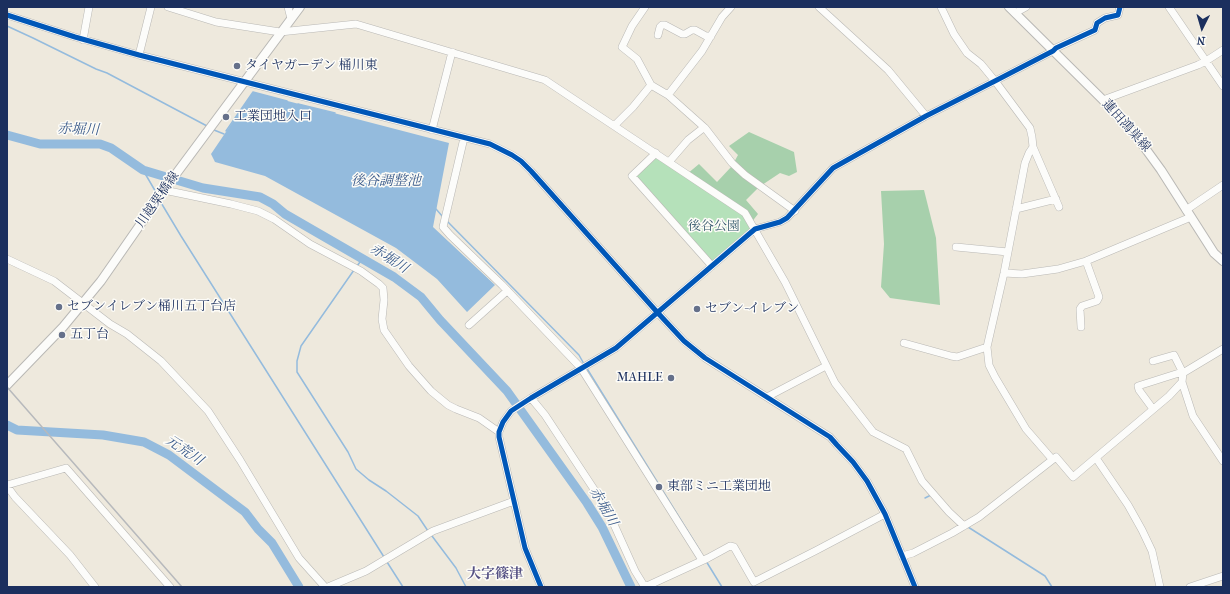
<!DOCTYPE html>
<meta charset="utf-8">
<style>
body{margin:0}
#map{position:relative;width:1230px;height:594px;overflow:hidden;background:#eee9dd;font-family:"IM FELL French Canon",serif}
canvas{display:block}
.frame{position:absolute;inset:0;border:8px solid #1b2f5e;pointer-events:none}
.north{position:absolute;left:1182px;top:8px;width:40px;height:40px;-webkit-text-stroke:3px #fdfcf7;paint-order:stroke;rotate:185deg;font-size:11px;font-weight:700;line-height:16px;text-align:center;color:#1b2f5e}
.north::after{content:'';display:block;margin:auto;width:14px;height:18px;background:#1b2f5e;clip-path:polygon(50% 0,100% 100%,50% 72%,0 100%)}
</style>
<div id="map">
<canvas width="1230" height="594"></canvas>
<div class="frame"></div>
<div class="north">N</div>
</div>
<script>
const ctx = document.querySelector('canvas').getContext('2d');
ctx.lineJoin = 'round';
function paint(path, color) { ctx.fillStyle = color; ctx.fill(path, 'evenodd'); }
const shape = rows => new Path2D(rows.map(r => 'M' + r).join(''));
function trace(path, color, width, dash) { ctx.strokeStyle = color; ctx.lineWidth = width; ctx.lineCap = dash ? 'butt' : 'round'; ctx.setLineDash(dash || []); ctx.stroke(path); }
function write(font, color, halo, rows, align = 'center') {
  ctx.font = font + ' "IM FELL French Canon","Noto Serif JP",serif'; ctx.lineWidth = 3; ctx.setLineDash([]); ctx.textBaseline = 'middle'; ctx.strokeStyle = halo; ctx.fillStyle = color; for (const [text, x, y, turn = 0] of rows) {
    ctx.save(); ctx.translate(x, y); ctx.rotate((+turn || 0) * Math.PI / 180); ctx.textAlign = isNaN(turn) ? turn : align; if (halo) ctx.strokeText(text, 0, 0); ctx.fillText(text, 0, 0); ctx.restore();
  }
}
paint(shape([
 [656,153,745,213,755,229,712,266,632,176]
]), '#b5e1ba');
paint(shape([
 [749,132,794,152,797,172,789,176,780,173,759,187,746,200,758,214,751,223,721,197,687,174,699,164,717,182,732,166,738,155,729,146],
 [924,190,936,238,940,305,890,298,881,287,884,244,881,191]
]), '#a7d0ac');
paint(shape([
 [253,92,449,143,433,227,495,285,467,312,437,279,396,248,265,176,215,162,211,154]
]), '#94bbdd');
trace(shape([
 [7,26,33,38,96,69,107,73,207,126],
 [298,104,335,113],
 [214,130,224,134],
 [226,131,253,92,287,101],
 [143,170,157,194],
 [160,201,181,236,384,557],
 [436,209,443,217],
 [447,221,579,355,584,364],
 [357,266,363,258],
 [354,270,301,346,297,361,297,372,348,452,356,469,369,480,386,491,418,516,428,531],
 [586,367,700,551],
 [925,498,931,495],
 [968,527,1045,576,1052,587],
 [432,536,456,568,466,587],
 [706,561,722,587],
 [387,562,403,587]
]), '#94bbdd', 1.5);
trace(shape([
 [7,135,40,144,100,144,111,148,143,170,203,188,260,197,273,204,285,214,394,277,421,297,440,320,507,391,587,503,602,527,631,587],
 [7,425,17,430,103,435,144,442,169,455,245,512,258,529,272,543,299,587]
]), '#94bbdd', 9);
const minor = shape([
 [168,7,216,22,280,32,356,24,545,80,745,213,785,282,835,383,873,432,906,449,922,481,949,512,964,526],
 [288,7,291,19],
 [645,7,632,26,622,47,637,59,651,85],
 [819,7,888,70,926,116],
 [941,7,954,34,967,53,981,64,995,81,1030,128,1032,137,1033,147,1029,153,1025,163,1004,273,987,347,989,365,995,377,1026,429,1052,459],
 [1169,7,1223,86],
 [1015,13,1026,7],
 [7,15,75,37,139,55,490,144,512,155,521,161,531,171,657,312,684,341,705,358,830,437,837,445,853,462,867,481,885,514,915,587],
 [658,35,660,27,662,25,665,25,682,34,685,34,692,30,695,30,706,36,711,36],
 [83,40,89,7],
 [139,55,151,7],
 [668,95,702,51,722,17,731,7],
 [1103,100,1198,65,1206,61,1223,50],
 [614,126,633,107,651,85,668,95,705,128],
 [432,130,452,52],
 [464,138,443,227,450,235,502,285,581,368,702,560],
 [1033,147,1059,207],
 [656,153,632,176,712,266],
 [669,162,688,140,702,129,705,128,732,163,745,175,795,211],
 [164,190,231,204,258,211,274,219,310,244,361,271,379,284,383,288,384,300,382,319,384,330,409,366,431,391,448,405,456,409,479,418,499,432],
 [1016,209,1056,199],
 [1186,210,1223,185],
 [956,247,1008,252],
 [7,259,54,281,110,324,127,334,161,361,208,411,240,460,299,558,325,587],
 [1004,273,1022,274,1058,269,1086,261,1191,217],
 [469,325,507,291],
 [1081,327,1080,309,1082,306,1097,301,1099,297,1086,261],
 [904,343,951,356,957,357,987,347],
 [1223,349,1183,373,1182,382,1193,416,1223,461],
 [767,397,826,366],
 [531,398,545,415,607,509,635,571,643,584,647,586,708,558,730,546,734,547,754,582,817,550,885,514],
 [1153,409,1139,390,1138,386,1179,373,1183,373,1174,355,1153,361],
 [1096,458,1128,505,1142,530,1152,551,1160,587],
 [7,485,66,468,170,587],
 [7,486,15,497,70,555,95,587],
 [902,556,913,553,952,533,979,517,1056,457,1073,477,1169,396,1182,382],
 [328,587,366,571,433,531,514,501],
 [541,587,525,548,499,437,499,432,503,422,511,411,531,398,616,348,755,229,780,222,787,218,833,168,926,116,995,81,1053,51,1056,48,1095,30,1097,23,1105,18,1118,15,1120,7],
 [1190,587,1223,576]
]);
const major = shape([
 [1009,7,1103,100,1137,137,1161,170,1214,253,1223,261],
 [7,385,63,327,101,281,167,186,300,7]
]);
trace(minor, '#b9b8b5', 8);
trace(major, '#b9b8b5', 10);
trace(minor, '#fcfcfa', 7);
trace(major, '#fcfcfa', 8);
trace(shape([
 [7,387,182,587]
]), '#b7b9bc', 1.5);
trace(shape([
 [7,15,75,37,139,55,490,144,512,155,521,161,531,171,657,312,684,341,705,358,830,437,837,445,853,462,867,481,885,514,915,587],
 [541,587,525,548,499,437,499,432,503,422,511,411,531,398,616,348,755,229,780,222,787,218,833,168,926,116,995,81,1053,51,1056,48,1095,30,1097,23,1105,18,1118,15,1120,7]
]), '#0057b8', 5);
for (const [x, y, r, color] of [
 [237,66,4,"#65708a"],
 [226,117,4,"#65708a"],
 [59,307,4,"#65708a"],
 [697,309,4,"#65708a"],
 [62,335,4,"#65708a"],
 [671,378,4,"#65708a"],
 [659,487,4,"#65708a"]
]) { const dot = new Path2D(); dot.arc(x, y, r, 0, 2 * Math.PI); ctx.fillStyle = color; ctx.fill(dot); trace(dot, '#fdfcf7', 1.5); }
write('13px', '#1b2f5e', '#fdfcf7', [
 ["タイヤガーデン 桶川東",245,66],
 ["工業団地入口",234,117],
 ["セブンイレブン桶川五丁台店",67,307],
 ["セブン-イレブン",705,309],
 ["五丁台",70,335],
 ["MAHLE",663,378,"right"],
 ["東部ミニ工業団地",667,487]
], 'left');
write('13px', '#1b2f5e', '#fdfcf7', [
 ["蓮田鴻巣線",1126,126,48],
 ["川越栗橋線",158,200,-55]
]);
write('13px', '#365a6e', '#fdfcf7', [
 ["後谷公園",714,227]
]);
write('italic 14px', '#38598a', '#fdfcf7', [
 ["赤堀川",78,130,2],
 ["後谷調整池",386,182],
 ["赤堀川",389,259,32],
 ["元荒川",184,451,34],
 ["赤堀川",603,507,60]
]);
write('bold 14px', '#555184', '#fdfcf7', [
 ["大字篠津",495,575]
]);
</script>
